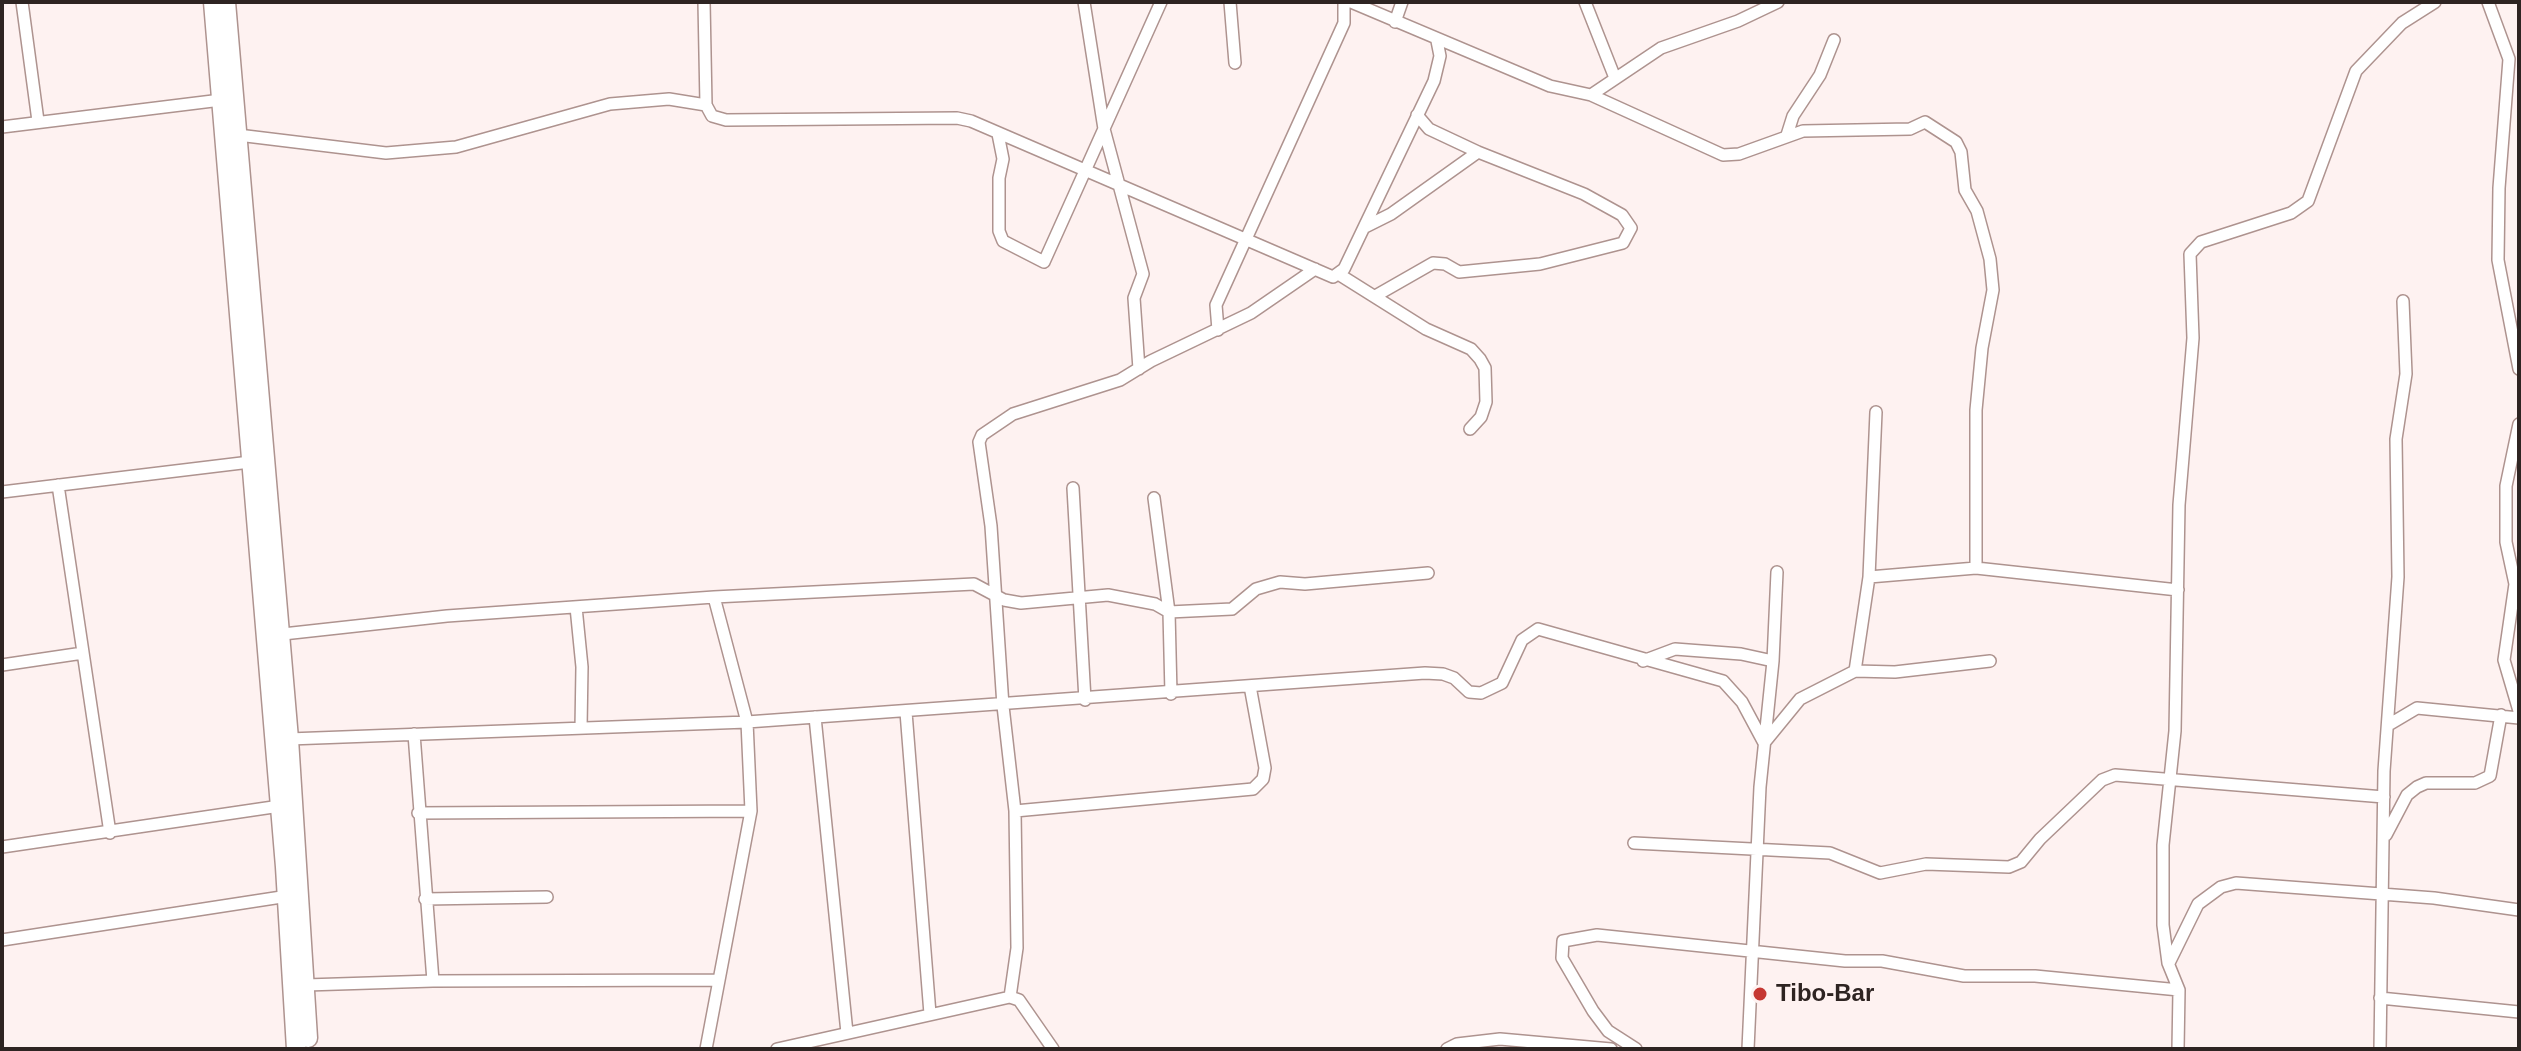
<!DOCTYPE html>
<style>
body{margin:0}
#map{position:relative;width:2521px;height:1051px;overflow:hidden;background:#fef2f1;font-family:Helvetica,sans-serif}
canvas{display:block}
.frame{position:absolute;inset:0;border:4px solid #2e2422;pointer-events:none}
</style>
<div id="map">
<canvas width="2521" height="1051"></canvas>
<div class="frame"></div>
</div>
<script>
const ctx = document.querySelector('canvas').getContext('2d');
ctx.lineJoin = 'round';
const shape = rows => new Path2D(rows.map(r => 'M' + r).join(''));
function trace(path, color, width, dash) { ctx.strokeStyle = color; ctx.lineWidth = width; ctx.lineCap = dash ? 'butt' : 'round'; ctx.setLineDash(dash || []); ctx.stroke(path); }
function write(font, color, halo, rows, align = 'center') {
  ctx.font = font + ' Helvetica,sans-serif'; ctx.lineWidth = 8; ctx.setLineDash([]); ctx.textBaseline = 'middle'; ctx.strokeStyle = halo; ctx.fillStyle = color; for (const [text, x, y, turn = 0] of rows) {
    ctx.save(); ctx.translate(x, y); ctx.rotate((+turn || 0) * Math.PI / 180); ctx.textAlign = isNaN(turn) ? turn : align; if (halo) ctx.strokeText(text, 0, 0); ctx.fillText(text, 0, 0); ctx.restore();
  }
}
const minor = shape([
 [22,2,38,121],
 [704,2,706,105,712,116,726,120,957,118,971,121,1333,277,1344,269,1434,81,1440,56,1437,41],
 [1084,2,1104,129,1143,274,1134,298,1139,369],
 [1230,2,1235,63],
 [1351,2,1550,86,1591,95,1661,48,1738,21,1778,2],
 [1585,2,1615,78],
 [2488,2,2509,59,2499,188,2498,260,2519,369],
 [1395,22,1402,2],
 [1591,95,1723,155,1739,154,1803,131,1910,129,1925,122,1956,142,1961,152,1965,190,1977,211,1990,259,1993,290,1982,348,1976,410,1976,568],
 [2,127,221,100],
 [998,134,1003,159,999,178,999,231,1003,241,1044,262,1161,2],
 [238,135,386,153,456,147,610,104,669,99,706,105],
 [1787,135,1793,116,1820,75,1834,40],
 [1365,227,1391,214,1478,152],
 [1340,275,1426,329,1471,349,1480,359,1485,368,1486,402,1481,417,1470,429],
 [1377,295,1433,263,1445,264,1459,272,1540,264,1623,243,1631,228,1622,215,1584,194,1478,152,1429,129,1417,115],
 [1218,330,1216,305,1344,23,1344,2],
 [2519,424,2506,486,2506,542,2515,584,2504,660,2519,711],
 [58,485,110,833],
 [1073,488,1085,700],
 [2,492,250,462],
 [1154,498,1169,612,1232,609,1256,589,1280,582,1305,584,1428,573],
 [1869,577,1976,568,2178,590],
 [576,607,582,667,581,728],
 [274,635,447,616,714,597,974,584,1004,600,1021,603,1108,595,1155,604,1169,612,1171,694],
 [1643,661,1675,649,1741,654,1773,661],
 [2,665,83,653],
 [1855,671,1895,672,1990,661],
 [906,712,930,1014],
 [815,717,847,1033],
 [2390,724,2417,708,2519,718],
 [414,734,433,981],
 [289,739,747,722,1425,673,1443,674,1454,678,1469,692,1481,693,1502,683,1522,640,1538,629,1723,681,1742,702,1764,743,1800,699,1855,671,1869,577,1876,412],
 [1015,811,1253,789,1263,779,1265,768,1250,686],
 [418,813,751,811],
 [2386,835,2407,795,2417,787,2426,783,2475,783,2490,776,2501,715],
 [1634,843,1830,853,1880,873,1926,864,2009,867,2021,862,2040,839,2102,780,2115,775,2384,797],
 [2,847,280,806],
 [425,899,547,897],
 [2,940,288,896],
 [2169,963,2198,904,2221,887,2236,883,2434,898,2519,910],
 [306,985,433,981,717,980],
 [1010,997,1017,948,1015,811,1003,706,991,526,979,442,982,435,1013,414,1120,380,1151,361,1251,313,1315,269],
 [2380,998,2519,1012],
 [706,1049,751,811,747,722,714,597],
 [777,1049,1010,997,1019,1000,1053,1049],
 [1447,1049,1457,1044,1500,1039,1611,1049],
 [1636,1049,1608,1031,1593,1011,1562,958,1563,941,1597,935,1845,961,1882,961,1964,976,2035,976,2179,990],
 [1748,1049,1760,787,1773,661,1777,572],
 [2178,1049,2179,990,2168,963,2163,925,2163,845,2175,731,2179,505,2193,338,2190,254,2201,242,2291,213,2308,201,2356,71,2402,23,2435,2],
 [2380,1049,2384,771,2398,577,2396,439,2406,374,2403,301]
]);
const primary = shape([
 [213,2,285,867,296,1049],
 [226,2,289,739,308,1038]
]);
trace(minor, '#ae938f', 14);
trace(primary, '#ae938f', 21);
trace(minor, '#fff', 11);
trace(primary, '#fff', 18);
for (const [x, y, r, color] of [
 [1760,994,8,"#c53732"]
]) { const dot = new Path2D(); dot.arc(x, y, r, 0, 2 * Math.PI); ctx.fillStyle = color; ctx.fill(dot); trace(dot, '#fef2f1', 3); }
write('bold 24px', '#2e2422', '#fef2f1', [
 ["Tibo-Bar",1776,994]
], 'left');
</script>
